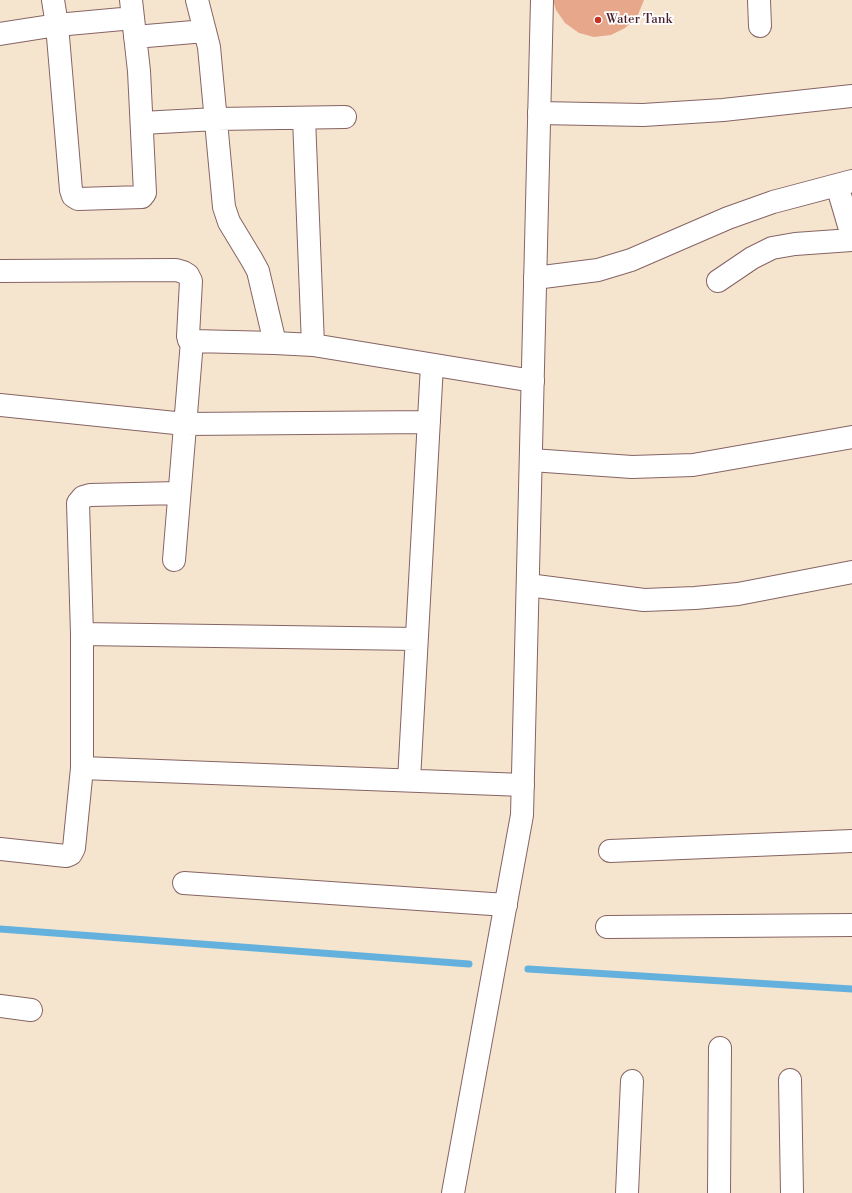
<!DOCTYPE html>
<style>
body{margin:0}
canvas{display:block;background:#f5e5ce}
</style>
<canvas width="852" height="1193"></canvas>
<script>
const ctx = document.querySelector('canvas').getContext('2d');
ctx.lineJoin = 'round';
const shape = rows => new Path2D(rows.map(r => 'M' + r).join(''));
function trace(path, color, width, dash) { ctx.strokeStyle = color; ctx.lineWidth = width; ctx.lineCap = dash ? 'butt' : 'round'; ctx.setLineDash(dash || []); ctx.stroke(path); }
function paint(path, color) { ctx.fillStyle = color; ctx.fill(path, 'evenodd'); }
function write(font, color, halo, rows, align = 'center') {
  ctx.font = font + ' "Libre Bodoni",serif'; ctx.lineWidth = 3.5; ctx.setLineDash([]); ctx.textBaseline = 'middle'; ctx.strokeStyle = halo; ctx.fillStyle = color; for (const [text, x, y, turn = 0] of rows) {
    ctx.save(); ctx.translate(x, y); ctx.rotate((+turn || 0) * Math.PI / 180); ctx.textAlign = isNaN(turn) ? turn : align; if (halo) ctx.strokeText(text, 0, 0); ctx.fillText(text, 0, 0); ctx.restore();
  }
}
trace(shape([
 [0,929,469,964],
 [528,969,852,989]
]), '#64b1de', 7);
paint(shape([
 [553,0,644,0,637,17,625,28,611,35,594,37,579,33,565,23,556,10]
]), '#e7a78b');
const minor = shape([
 [53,0,57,25,71,190,73,196,78,199,142,197,145,193,139,71,131,0],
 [197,0,209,47,224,207,229,222,252,260,258,271,275,343],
 [759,0,760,26],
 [0,34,57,25,133,18],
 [135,37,205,31],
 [539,113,643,115,723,110,852,96],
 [304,118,313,345],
 [142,123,216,119,345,117],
 [837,185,852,236],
 [0,271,176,270,183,272,188,275,191,281,188,336,189,340,192,341,275,343,313,345,533,381],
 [535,278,598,270,631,260,728,218,773,202,852,181],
 [718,281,752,258,772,248,795,244,852,240],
 [0,405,185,424,429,422],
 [531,460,632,467,693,465,852,437],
 [174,560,192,341],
 [528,585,644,600,695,598,738,594,852,572],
 [82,634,416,639],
 [82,768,523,785],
 [409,780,432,365],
 [0,849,66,856,71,854,74,848,82,768,82,634,78,503,83,497,90,495,179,493],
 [610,851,852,841],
 [184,883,506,905],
 [607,927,852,925],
 [0,1006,31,1010],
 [790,1080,792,1193],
 [627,1193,632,1081],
 [719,1193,720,1048]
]);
const tertiary = shape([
 [453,1193,522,815,542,0]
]);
trace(minor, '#866464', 24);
trace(tertiary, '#866464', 24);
trace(minor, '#fff', 22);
trace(tertiary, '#fff', 22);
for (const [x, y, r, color] of [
 [598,20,4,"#c8321e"]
]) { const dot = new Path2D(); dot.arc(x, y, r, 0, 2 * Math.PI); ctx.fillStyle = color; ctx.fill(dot); trace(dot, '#fff', 1.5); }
write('13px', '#4a1f2b', '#fff', [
 ["Water Tank",606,20]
], 'left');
</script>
